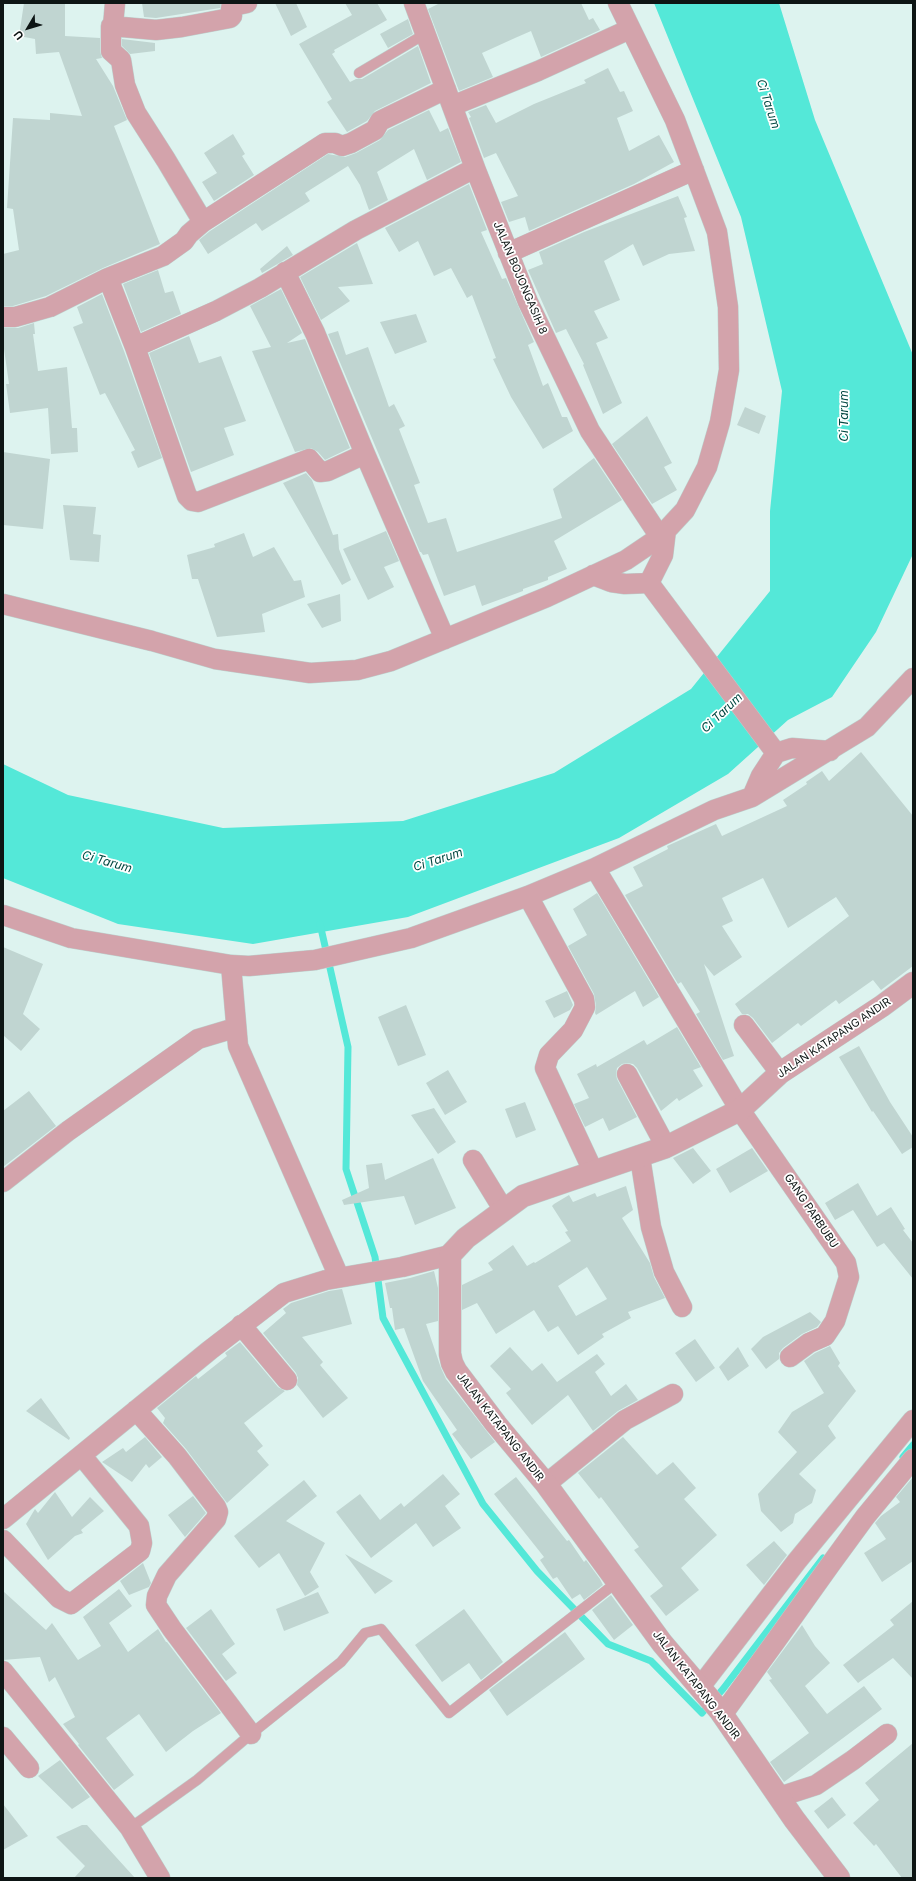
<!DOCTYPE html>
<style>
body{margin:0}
#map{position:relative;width:916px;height:1881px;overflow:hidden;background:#ddf3ef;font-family:Inter,sans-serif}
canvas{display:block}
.frame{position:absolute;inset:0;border:4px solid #0d1514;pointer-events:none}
.north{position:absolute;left:8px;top:8px;width:40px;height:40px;-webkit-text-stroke:3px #fff;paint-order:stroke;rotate:232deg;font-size:11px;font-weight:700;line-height:16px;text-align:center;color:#0d1514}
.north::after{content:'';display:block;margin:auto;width:14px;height:18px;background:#0d1514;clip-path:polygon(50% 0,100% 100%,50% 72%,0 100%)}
</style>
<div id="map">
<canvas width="916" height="1881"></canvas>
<div class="frame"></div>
<div class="north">U</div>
</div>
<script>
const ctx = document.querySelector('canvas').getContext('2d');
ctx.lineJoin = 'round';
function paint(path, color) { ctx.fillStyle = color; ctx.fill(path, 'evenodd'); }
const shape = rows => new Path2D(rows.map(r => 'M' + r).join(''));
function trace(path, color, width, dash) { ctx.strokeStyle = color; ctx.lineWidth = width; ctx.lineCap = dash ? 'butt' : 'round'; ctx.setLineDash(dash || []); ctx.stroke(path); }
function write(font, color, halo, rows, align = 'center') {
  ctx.font = font + ' Inter,sans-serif'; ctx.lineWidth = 3.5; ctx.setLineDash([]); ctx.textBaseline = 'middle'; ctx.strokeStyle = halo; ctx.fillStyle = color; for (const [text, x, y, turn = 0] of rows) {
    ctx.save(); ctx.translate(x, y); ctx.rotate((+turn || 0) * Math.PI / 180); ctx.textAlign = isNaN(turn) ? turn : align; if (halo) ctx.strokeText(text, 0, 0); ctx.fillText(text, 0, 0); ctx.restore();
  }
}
paint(shape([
 [654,3,779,3,815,120,913,355,913,554,876,632,832,697,788,720,728,774,619,838,408,917,253,944,118,924,3,878,3,764,68,795,223,828,403,821,554,773,691,689,770,591,770,511,782,391,741,217]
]), '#54e8d8');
trace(shape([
 [320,924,348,1047,346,1169,375,1257,383,1318,483,1504,537,1571,608,1644,651,1661,702,1713,723,1689,823,1558],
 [903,1457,913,1445]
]), '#54e8d8', 7);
paint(shape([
 [24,3,65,3,65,36,100,38,100,51,102,58,96,59,113,86,127,120,114,126,160,244,103,268,46,296,13,306,3,306,3,254,19,250,13,209,7,208,13,118,50,120,50,113,82,116,59,52,36,54,35,39,19,36],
 [142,3,221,3,220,8,156,18,144,17],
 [275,3,296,3,307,27,291,36],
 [345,3,377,3,387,20,334,50,335,52,332,54,350,82,356,79,362,79,418,46,431,83,375,111,367,121,347,132,327,102,332,99,299,44,352,15],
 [440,3,581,3,589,20,593,18,600,30,541,57,531,31,515,38,482,53,493,77,459,91,428,9],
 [408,19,413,34,388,48,380,34],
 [122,39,155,43,155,51,130,54,122,46],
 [608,68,620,92,624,91,633,111,617,118,629,151,659,135,674,162,634,184,529,231,525,217,509,222,501,202,518,196,496,153,484,158,469,118,471,117,468,112,486,105,496,123,534,104,586,83,584,80],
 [429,110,440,132,448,128,461,162,427,180,414,149,377,172,388,200,369,210,360,185,348,166,305,193,310,201,262,231,256,223,208,254,199,240,210,231,328,154,345,157,356,153,380,140,388,130],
 [233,134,245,154,242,156,254,175,214,201,202,182,217,173,204,153],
 [469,184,487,230,481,232,502,279,506,278,534,342,528,345,543,386,548,383,562,417,567,417,573,431,543,449,511,397,493,359,496,358,472,295,467,298,451,268,434,276,418,241,399,252,385,228],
 [678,196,687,217,684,218,695,251,669,254,643,266,633,244,604,261,620,300,594,311,608,338,596,343,622,403,603,414,583,365,584,364,566,329,556,333,528,270,543,264,539,252,584,232],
 [357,243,373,284,338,287,350,301,321,320,300,277],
 [287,246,293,255,262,273,260,269],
 [158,270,165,293,173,291,181,314,141,332,123,284],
 [281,289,302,333,287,343,305,339,350,448,325,460,318,452,311,448,295,452,252,351,271,347,250,306],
 [102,294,124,351,162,458,138,468,131,452,135,450,105,393,100,395,73,327,83,323,77,307],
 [416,314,427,342,395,354,380,322],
 [34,323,35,334,33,334,38,371,67,367,72,428,77,428,78,452,51,454,48,408,10,413,6,384,9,384,3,342,3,328,18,328],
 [338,331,346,355,368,347,389,407,394,404,405,426,399,429,420,483,414,485,428,523,446,518,457,552,562,518,553,489,594,458,622,500,554,541,567,569,548,577,548,580,523,589,523,591,482,606,475,585,444,596,428,554,423,555,421,552,420,552,328,334],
 [189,336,199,363,221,356,246,421,224,428,234,455,191,472,149,353],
 [745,407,766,416,759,434,737,425],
 [647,416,672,463,664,467,677,490,652,504,612,444],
 [3,452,50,459,43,529,3,525],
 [306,473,312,480,333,535,338,534,339,549,351,580,342,585,283,483],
 [63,505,96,507,93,534,101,535,99,562,70,560],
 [386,531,399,561,384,567,394,587,368,600,343,549],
 [244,533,253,557,274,547,294,581,301,580,305,597,262,614,265,632,217,637,198,579,192,579,187,555,215,547,214,544],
 [340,594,341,621,322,628,307,604],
 [861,752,913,816,913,966,881,990,873,980,839,1004,836,1000,801,1026,798,1023,772,1043,753,1018,748,1014,742,1014,735,1004,849,916,836,897,788,928,763,878,722,898,733,921,722,926,742,957,714,976,704,964,734,1056,723,1060,696,1014,700,1012,681,982,678,984,625,895,643,886,633,867,668,849,667,846,716,824,722,836,787,806,783,800,807,784,806,782,822,771,829,781],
 [597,893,659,997,643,1007,635,991,596,1015,595,1013,596,1006,594,994,568,946,587,935,573,909],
 [3,947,43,964,23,1014,40,1029,21,1051,3,1035],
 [567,991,573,1005,570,1010,554,1018,545,1001],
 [406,1005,426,1055,398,1066,378,1017],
 [677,1027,701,1067,693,1070,703,1086,679,1101,677,1098,661,1111,637,1068,633,1064,627,1063,622,1064,617,1068,616,1074,617,1079,637,1117,609,1131,603,1118,585,1127,574,1104,589,1098,577,1074,596,1064,597,1067,644,1040,647,1045],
 [859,1046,890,1102,913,1137,913,1147,902,1154,873,1111,872,1112,839,1057],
 [448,1070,467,1102,445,1115,426,1083],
 [29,1091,56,1126,3,1167,3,1111],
 [525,1102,536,1130,516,1138,505,1109],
 [434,1108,456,1142,438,1154,411,1115],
 [693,1148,711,1171,693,1184,673,1158],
 [752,1148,768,1171,730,1193,716,1169],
 [433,1158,456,1208,415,1225,404,1196,344,1205,342,1200,369,1188,366,1165,382,1163,385,1180],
 [858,1183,877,1216,891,1207,905,1229,903,1230,913,1243,913,1279,884,1243,877,1247,853,1210,835,1220,825,1203],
 [626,1186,633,1210,622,1218,650,1263,654,1277,665,1298,628,1312,631,1318,602,1334,604,1337,578,1355,558,1326,548,1332,534,1310,496,1334,477,1303,462,1310,462,1285,493,1270,488,1263,513,1245,527,1266,534,1262,535,1263,571,1241,565,1232,568,1231,552,1206,554,1204,569,1195,573,1202,595,1193,597,1197],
 [587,1267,607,1299,576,1316,558,1286],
 [434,1271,438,1288,438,1321,426,1324,441,1368,446,1379,495,1442,471,1459,452,1434,457,1430,423,1381,404,1328,395,1330,392,1308,390,1308,385,1283,410,1278],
 [342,1289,352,1324,302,1337,323,1362,320,1365,348,1398,323,1418,297,1385,298,1378,296,1373,263,1333,286,1313,283,1309,291,1303,329,1291],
 [810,1312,821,1322,817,1327,802,1334,783,1348,779,1353,779,1359,766,1369,751,1349,763,1337],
 [695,1339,715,1368,696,1382,675,1353],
 [240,1342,278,1387,285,1391,244,1423,263,1446,257,1451,269,1465,227,1503,186,1449,163,1423,165,1418,157,1408,196,1376,198,1379,227,1356,225,1353],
 [830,1346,840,1363,838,1366,856,1391,828,1426,836,1438,799,1474,816,1490,812,1503,795,1514,793,1523,781,1532,761,1511,758,1494,797,1452,778,1432,792,1412,824,1393,804,1361,815,1353],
 [510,1347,532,1371,542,1363,557,1382,597,1354,605,1364,595,1372,611,1396,626,1384,638,1400,618,1411,593,1431,568,1395,532,1425,506,1393,511,1389,490,1366],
 [738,1347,749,1366,728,1381,719,1367],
 [41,1398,70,1438,69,1440,26,1411],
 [145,1437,162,1457,149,1468,146,1464,132,1482,102,1462,123,1448,126,1452],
 [623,1437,657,1475,673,1462,696,1488,684,1499,717,1535,681,1568,699,1590,666,1616,650,1596,663,1586,634,1550,639,1547,601,1497,599,1499,578,1473],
 [443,1474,460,1494,445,1506,461,1528,433,1547,416,1523,371,1558,336,1512,360,1494,380,1520,401,1503,404,1507],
 [516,1477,567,1541,569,1540,584,1562,586,1560,600,1579,603,1585,584,1600,580,1594,572,1599,557,1577,553,1579,540,1560,544,1557,494,1494],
 [913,1477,913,1561,882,1582,864,1553,886,1539,875,1523,881,1516,900,1502,896,1497],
 [304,1480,317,1496,286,1521,325,1543,310,1572,319,1587,305,1596,279,1553,259,1568,234,1536],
 [55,1492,72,1517,90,1497,104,1511,81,1530,83,1533,75,1536,48,1560,26,1524,35,1509,38,1513],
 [193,1496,206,1513,185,1537,168,1515],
 [774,1541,787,1555,764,1585,746,1565],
 [345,1554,393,1581,375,1594],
 [143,1563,151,1583,149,1587,129,1595,120,1581],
 [119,1589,132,1606,109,1623,128,1652,158,1629,166,1642,167,1642,221,1713,193,1731,166,1752,139,1714,106,1738,134,1775,114,1790,78,1745,79,1744,63,1724,75,1717,55,1677,49,1682,40,1657,3,1660,3,1591,46,1630,52,1623,78,1660,101,1646,83,1617],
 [318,1592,329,1613,284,1631,276,1609],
 [611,1595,633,1625,614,1640,592,1610],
 [913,1601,913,1679,893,1658,858,1683,843,1665,894,1625,890,1620],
 [211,1609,235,1644,222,1654,237,1673,226,1681,186,1628],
 [464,1609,503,1662,481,1680,469,1663,442,1682,415,1645],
 [802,1625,815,1646,830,1663,805,1686,827,1714,864,1686,882,1709,784,1782,770,1762,809,1733,769,1680,772,1679,767,1672],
 [565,1632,585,1659,507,1716,489,1690],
 [913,1743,913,1878,902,1878,876,1844,874,1846,853,1823,879,1800,865,1783],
 [60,1760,90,1797,72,1809,38,1776],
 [832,1797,846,1815,828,1829,814,1811],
 [3,1804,28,1836,3,1850],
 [82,1825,87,1825,135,1878,74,1878,85,1866,56,1837]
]), '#c0d5d1');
const service = shape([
 [359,73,425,34],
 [130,1828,197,1780,251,1734,341,1662,365,1633,381,1629,449,1713,617,1582]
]);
const minor = shape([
 [414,3,475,168,528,302,590,431,660,537],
 [113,26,115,3],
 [452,106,538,71,630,29],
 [203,222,166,160,136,113,125,85,121,60,111,51,111,26,156,30,182,27,230,18,232,16,231,8,233,6,247,3],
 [508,253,694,170],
 [285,272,315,333,365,454,445,639],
 [108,278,135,347,187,496,192,501,198,502,309,459,320,472,328,471,365,454],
 [3,317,15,317,50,307,108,278,163,256,184,241,189,234,203,222,325,143,335,143,342,146,351,143,375,130,380,121,446,89],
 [135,347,216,311,260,288,356,230,475,168],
 [593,575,611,582,625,584,649,583],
 [649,583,776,753],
 [649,583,663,555,666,530],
 [3,604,152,641,215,659,310,673,357,670,391,661,547,597,626,560,660,537,685,510,707,467,720,422,729,370,728,307,717,232,675,120,618,3],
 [752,797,761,776,776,753,792,748,830,751],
 [595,868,740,1110,846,1263,849,1277,835,1321,825,1336,809,1343,790,1357],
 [528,896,584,999,585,1007,573,1030,549,1055,545,1068,593,1171],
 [3,915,71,938,231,965,249,966,315,960,411,938,528,896,595,868,714,810,752,797,867,727,913,678],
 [231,965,238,1046,339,1277],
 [744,1025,780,1073],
 [627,1074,666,1147],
 [640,1157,651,1227,664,1272,682,1307],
 [473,1160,503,1209],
 [3,1182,68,1131,198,1039,228,1030,236,1030],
 [241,1325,287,1380],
 [136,1410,177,1456,216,1507,218,1512,216,1519,167,1575,157,1596,156,1605,172,1629,251,1734],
 [546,1484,625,1420,673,1394],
 [3,1519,210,1350,284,1293,326,1280,402,1267,450,1255],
 [3,1540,59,1598,71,1604,140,1551,142,1543,139,1526,82,1456],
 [3,1671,130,1828,160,1878],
 [700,1687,797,1561,913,1420],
 [722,1715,775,1642,830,1565,865,1517,913,1459],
 [3,1737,29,1768],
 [779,1797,816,1785,853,1760,887,1734]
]);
const tertiary = shape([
 [839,1878,794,1819,720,1711,662,1643,546,1484,496,1424,456,1371,452,1363,450,1354,450,1255,466,1238,523,1196,666,1147,740,1110,780,1073,882,1006,913,983]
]);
trace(service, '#bccfcc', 11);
trace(minor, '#bccfcc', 21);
trace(tertiary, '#bccfcc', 23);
trace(service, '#d3a3ab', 10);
trace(minor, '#d3a3ab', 20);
trace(tertiary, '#d3a3ab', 22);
write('11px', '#0d1514', '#fff', [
 ["JALAN BOJONGASIH 8",520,278,67],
 ["JALAN KATAPANG ANDIR",834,1038,-34],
 ["GANG PARBUBU",811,1211,56],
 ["JALAN KATAPANG ANDIR",500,1427,52],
 ["JALAN KATAPANG ANDIR",696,1685,52]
]);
write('italic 12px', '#014740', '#fff', [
 ["Ci Tarum",768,104,72],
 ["Ci Tarum",844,416,-90],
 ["Ci Tarum",722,713,-43],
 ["Ci Tarum",438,860,-18],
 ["Ci Tarum",107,862,16]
]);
</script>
